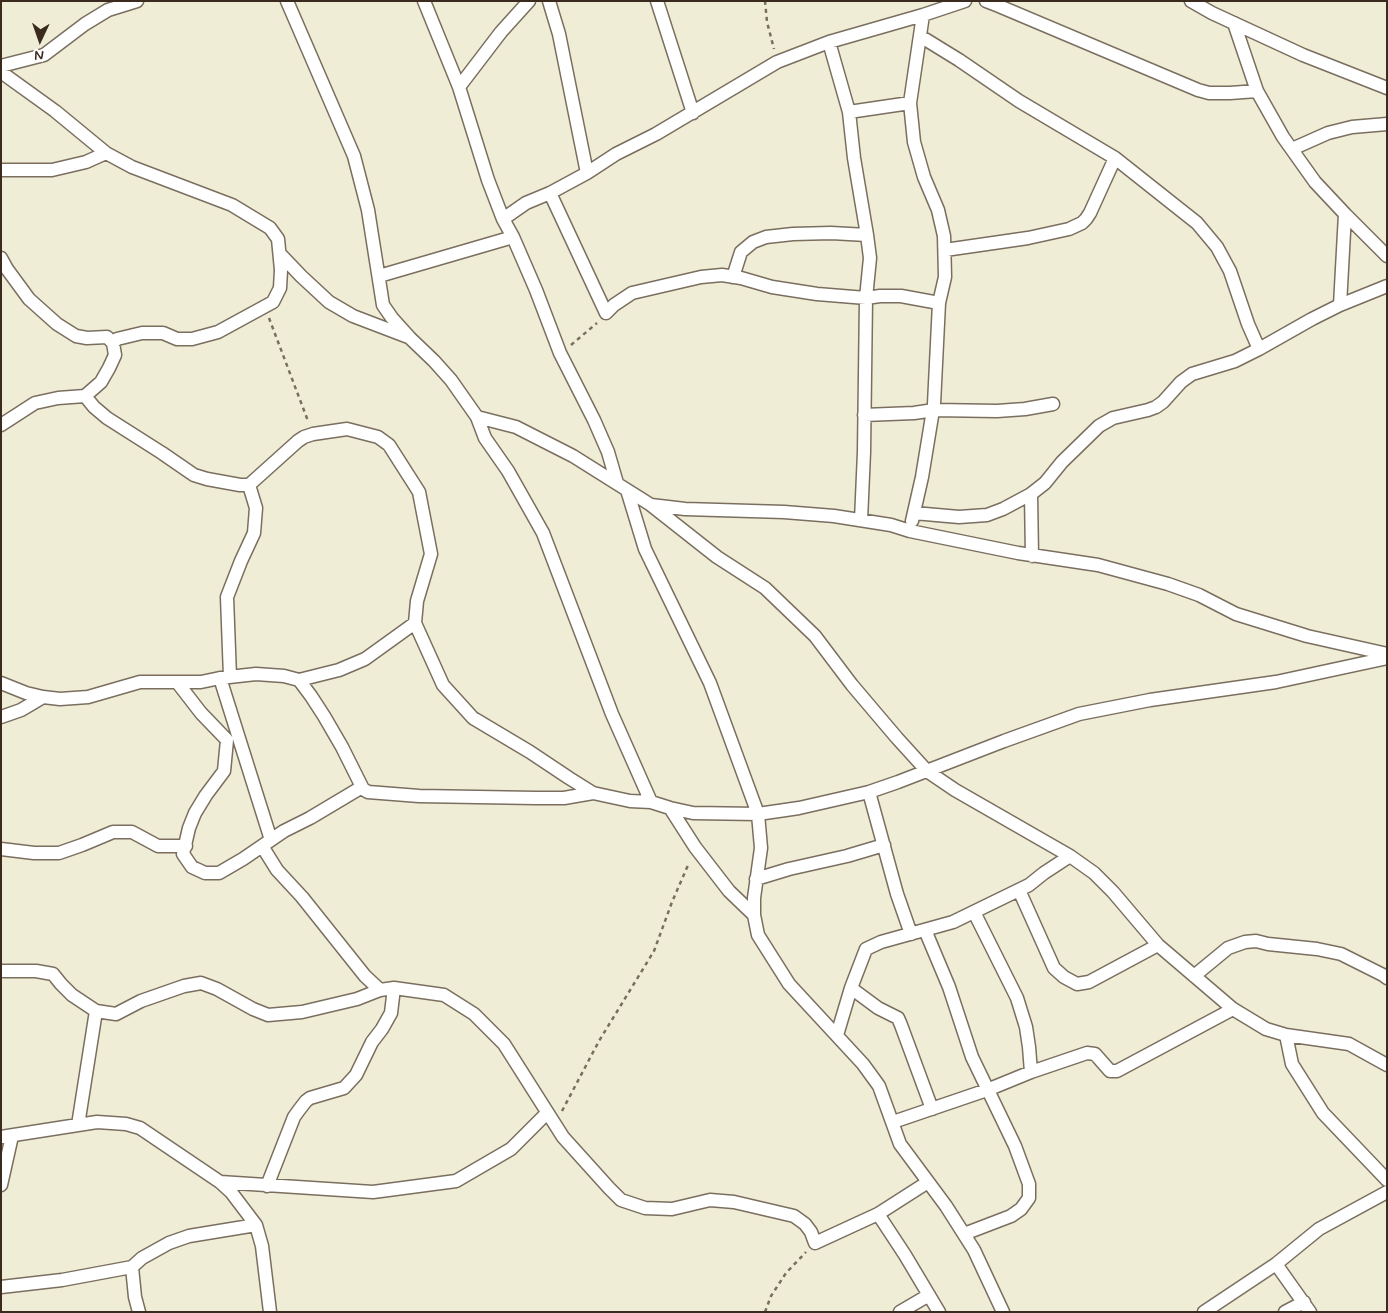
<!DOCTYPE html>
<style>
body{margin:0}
#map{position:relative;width:1388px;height:1313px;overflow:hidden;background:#f0edd7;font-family:Mynerve,sans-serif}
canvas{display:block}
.frame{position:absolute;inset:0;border:2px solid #3b2a1e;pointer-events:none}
.north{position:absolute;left:15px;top:15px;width:50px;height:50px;-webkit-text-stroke:4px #fff;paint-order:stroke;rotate:183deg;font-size:14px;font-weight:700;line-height:20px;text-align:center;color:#3b2a1e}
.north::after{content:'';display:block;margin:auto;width:18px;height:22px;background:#3b2a1e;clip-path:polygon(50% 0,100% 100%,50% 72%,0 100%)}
</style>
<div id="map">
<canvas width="1388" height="1313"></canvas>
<div class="frame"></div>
<div class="north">N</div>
</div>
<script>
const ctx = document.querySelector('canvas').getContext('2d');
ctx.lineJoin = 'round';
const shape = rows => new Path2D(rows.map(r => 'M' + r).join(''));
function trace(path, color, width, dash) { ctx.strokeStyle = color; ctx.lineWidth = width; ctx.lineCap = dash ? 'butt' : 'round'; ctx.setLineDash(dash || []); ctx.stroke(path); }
const street = shape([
 [287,1,354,156,368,210,383,305,392,318,410,338,434,361,451,380,477,417,485,438,508,471,543,533,612,714,651,802,670,808,693,813,758,814,710,683,645,549,627,490],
 [424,1,459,87,488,180,503,219,513,237,536,290,560,353,594,420,608,452,617,483],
 [549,1,559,34,587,173],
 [657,1,693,113],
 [986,1,999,6,1198,90,1209,93,1230,93,1257,91],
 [1191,1,1212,13,1303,55,1387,88],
 [920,36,959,60,1019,101,1115,158,1197,223,1217,247,1230,271,1248,324,1259,349],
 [829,42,849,112,854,158,867,235,870,258,866,298,864,452,861,520],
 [1,66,44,55,85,24,108,10,137,1],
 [1,72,55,111,106,153,132,167,232,205,270,228,278,239,281,270,280,288,273,302,218,332,192,339,177,339,163,333,142,333,117,339,113,343],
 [459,87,501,32,529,1],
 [849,112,910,103],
 [1292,149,1328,133,1352,127,1387,124],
 [1,170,52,170,86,162,106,153],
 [550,193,606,313,614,305,632,293,701,277,722,275,741,278,772,287,817,294,866,298,880,296,901,296,939,303],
 [1345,214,1387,256],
 [503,219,526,203,550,193,587,173,616,154,656,134,777,62,829,42,923,15,965,1],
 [945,250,1028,238,1069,229,1082,223,1086,219,1090,213,1115,158],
 [280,254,301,276,329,302,353,316,408,337],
 [1,258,7,269,29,299,57,324,76,336,87,338,107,337,113,343,115,355,109,368,101,382,85,396,94,407,107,418,162,453,194,475,207,479,240,485,249,485,298,441,304,437,313,434,347,429,378,437,389,445,419,492,431,554,417,601,415,623,443,685,473,718,530,752,569,778,593,793,630,801,651,802],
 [379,276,513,237],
 [733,277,741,252,753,242,766,237,793,234,831,233,867,235],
 [1340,305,1387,286],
 [864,415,914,413,934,410,997,411,1025,409,1053,404],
 [477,417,516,427,573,456,651,505,717,557,765,588,815,636,852,685,897,738,927,771,955,790,1070,856,1094,873,1113,892,1158,945,1233,1009,1266,1029,1286,1035,1349,1044,1387,1065],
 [1,425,35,403,58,398,85,396],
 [1031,494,1032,556],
 [651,505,685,509,784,512,834,516,891,525,910,531,1018,553,1098,565,1168,584,1199,595,1236,614,1307,636,1387,654],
 [914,513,959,517,987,515,1003,509,1031,494,1045,483,1062,462,1099,426,1113,418,1148,410,1156,407,1163,402,1181,382,1192,374,1235,361,1259,349,1312,319,1340,305,1345,214,1315,182,1283,137,1257,91,1234,23],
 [912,521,922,477,934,404,939,303,945,277,944,236,938,210,924,177,914,142,910,103,923,15],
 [230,677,227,597,241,561,254,533,256,508,249,485],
 [220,678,271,840],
 [299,680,339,670,365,659,415,623],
 [177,682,201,713,227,740,224,771,206,795,195,813,189,828,183,854,192,867,205,873,219,873,243,859,284,831,310,818,362,787],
 [1,683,26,693,43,697,60,699,88,697,140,682,201,682,220,678,256,674,284,676,299,680,311,696,324,716,342,747,363,789,368,792,419,796,536,798,564,798,593,793],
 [1,717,21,710,43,697],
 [869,792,897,894,911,934],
 [670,808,695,847,729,891,754,915],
 [262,846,277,870,302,897,365,976,380,990],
 [1,849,34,853,59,853,82,845,113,832,132,832,158,846,186,846],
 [756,879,789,869,847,856,884,845],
 [1019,890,1054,968,1064,977,1077,984,1089,982,1158,945],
 [925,930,949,987,972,1057,1015,1146,1029,1184,1029,1198,1021,1209,1011,1216,964,1234],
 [1,971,36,971,53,974,61,984,72,995,96,1011,116,1014,141,1001,184,986,201,983,217,989,253,1009,268,1015,302,1012,357,999,380,990,394,988,444,995,474,1014,504,1044,563,1137,609,1188,621,1200,645,1208,672,1209,710,1200,734,1202,794,1216,805,1224,811,1232,815,1243,878,1214,928,1182],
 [1194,976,1228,948,1245,942,1256,941,1268,944,1317,949,1341,954,1383,975,1387,978],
 [851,988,878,1008,898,1018,901,1025,932,1109],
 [837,1035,851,988,866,949,881,942,953,922,1029,885,1044,873,1070,856],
 [1286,1035,1292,1064,1323,1113,1387,1180],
 [1031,1072,1087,1053,1095,1054,1110,1071,1117,1071,1233,1009],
 [893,1122,987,1090,1031,1072,1029,1047,1026,1027,1017,998,974,912],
 [78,1125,96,1011],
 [1,1137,97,1122,126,1124,140,1128,220,1182,231,1192,256,1225,262,1246,270,1312],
 [220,1182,373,1192,456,1181,511,1149,547,1113],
 [1,1185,12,1136],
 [267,1186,294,1117,299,1110,306,1101,310,1098,344,1088,356,1075,372,1042,382,1029,391,1013,394,988],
 [878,1214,905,1255,939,1312],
 [1276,1264,1310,1312],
 [1,1287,62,1280,132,1267],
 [139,1312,135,1297,132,1267,142,1258,169,1243,189,1236,256,1225],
 [900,1312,929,1295],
 [1003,1312,974,1250,946,1206,900,1144,879,1086,863,1064,789,984,758,935,754,915,754,898,761,848,758,814,799,808,869,792,898,782,1004,741,1079,714,1150,700,1276,682,1387,658],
 [1204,1312,1276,1264,1319,1229,1387,1192],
 [1285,1312,1304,1302]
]);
trace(street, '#7a6e5f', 15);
trace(shape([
 [765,1,767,22,774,49],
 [269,318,308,421],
 [571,345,597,323],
 [562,1111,599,1041,654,951,672,902,689,863],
 [765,1312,771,1296,786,1273,806,1252]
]), '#7a6e5f', 2.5, [4, 4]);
trace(street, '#fff', 12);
</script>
